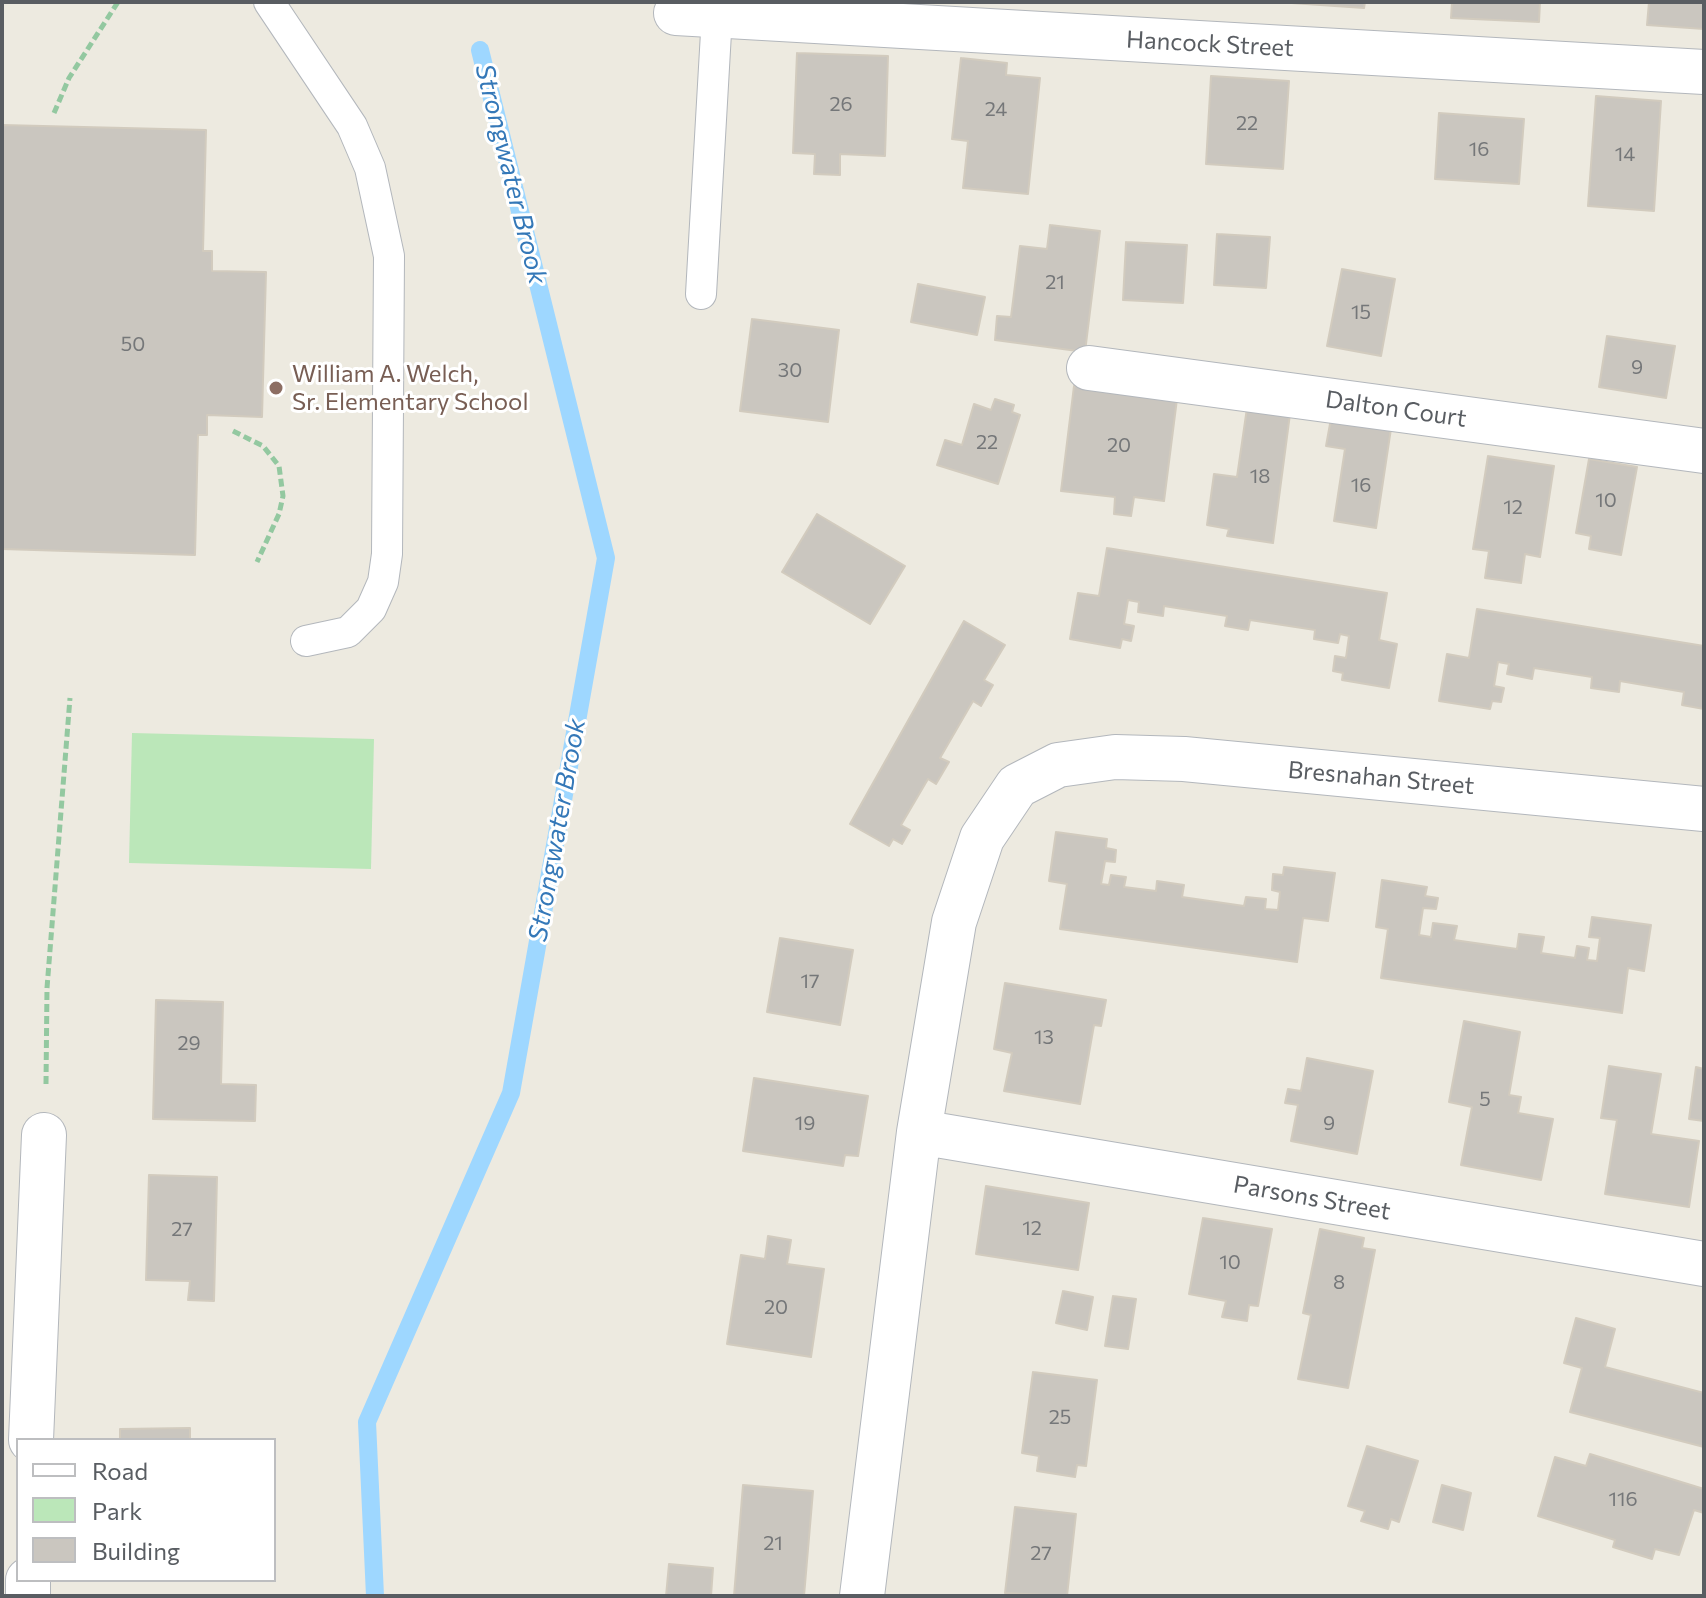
<!DOCTYPE html>
<style>
body{margin:0}
#map{position:relative;width:1706px;height:1598px;overflow:hidden;background:#edeae0;font-family:Commissioner,sans-serif}
canvas{display:block}
.frame{position:absolute;inset:0;border:4px solid #595d62;pointer-events:none}
.legend{position:absolute;left:16px;top:1438px;width:260px;height:144px;box-sizing:border-box;background:#fff;border:2px solid #bdbec0;margin:0;padding:10px 14px;list-style:none;font-size:24px;color:#595d62}
.legend li{display:flex;align-items:center;gap:16px;height:40px}
.legend b{width:40px;border:2px solid #bdbec0}
</style>
<div id="map">
<canvas width="1706" height="1598"></canvas>
<div class="frame"></div>
<ul class="legend">
<li><b style="height:10px;background:#fff"></b>Road</li>
<li><b style="height:22px;background:#bbe7b9"></b>Park</li>
<li><b style="height:22px;background:#cac6bf"></b>Building</li>
</ul>
</div>
<script>
const ctx = document.querySelector('canvas').getContext('2d');
ctx.lineJoin = 'round';
function paint(path, color) { ctx.fillStyle = color; ctx.fill(path, 'evenodd'); }
const shape = rows => new Path2D(rows.map(r => 'M' + r).join(''));
function trace(path, color, width, dash) { ctx.strokeStyle = color; ctx.lineWidth = width; ctx.lineCap = dash ? 'butt' : 'round'; ctx.setLineDash(dash || []); ctx.stroke(path); }
function write(font, color, halo, rows, align = 'center') {
  ctx.font = font + ' Commissioner,sans-serif'; ctx.lineWidth = 6; ctx.setLineDash([]); ctx.textBaseline = 'middle'; ctx.strokeStyle = halo; ctx.fillStyle = color; for (const [text, x, y, turn = 0] of rows) {
    ctx.save(); ctx.translate(x, y); ctx.rotate((+turn || 0) * Math.PI / 180); ctx.textAlign = isNaN(turn) ? turn : align; if (halo) ctx.strokeText(text, 0, 0); ctx.fillText(text, 0, 0); ctx.restore();
  }
}
paint(shape([
 [132,733,374,739,371,869,129,863]
]), '#bbe7b9');
trace(shape([
 [375,1596,367,1422,511,1093,606,558,480,50]
]), '#9ed7ff', 18);
const building = shape([
 [1277,2,1365,2,1364,8,1277,2],
 [1452,2,1540,2,1539,22,1451,18,1452,2],
 [1649,2,1704,2,1704,29,1647,25,1649,2],
 [797,53,888,56,885,156,840,154,840,175,814,174,815,154,793,153,797,53],
 [961,58,1007,63,1006,75,1040,78,1028,194,963,188,968,141,952,139,961,58],
 [1211,76,1289,81,1283,169,1206,164,1211,76],
 [1596,96,1661,101,1654,211,1588,206,1596,96],
 [1439,113,1524,119,1519,184,1435,179,1439,113],
 [2,125,206,130,203,251,212,251,212,271,266,272,262,417,207,415,207,435,198,435,195,555,2,549,2,125],
 [1050,225,1100,231,1085,352,995,340,997,316,1011,317,1020,246,1047,249,1050,225],
 [1217,234,1270,237,1266,288,1214,285,1217,234],
 [1126,242,1187,245,1183,303,1123,300,1126,242],
 [1342,269,1395,279,1381,356,1327,346,1342,269],
 [918,284,985,297,977,335,911,322,918,284],
 [752,319,839,330,828,422,740,411,752,319],
 [1607,336,1675,346,1666,398,1599,387,1607,336],
 [1074,386,1177,399,1164,501,1134,497,1131,516,1114,514,1115,497,1061,491,1074,386],
 [995,399,1014,405,1012,412,1020,415,998,484,937,465,945,440,962,445,974,404,991,410,995,399],
 [1247,408,1290,414,1273,543,1227,536,1229,529,1207,525,1214,474,1237,477,1247,408],
 [1332,413,1392,422,1376,528,1334,521,1345,449,1326,446,1332,413],
 [1488,456,1554,466,1540,557,1525,554,1521,583,1485,578,1489,551,1473,549,1488,456],
 [1589,459,1637,467,1621,555,1589,549,1591,536,1576,533,1589,459],
 [817,514,905,566,870,624,782,572,817,514],
 [1107,548,1387,593,1379,640,1397,644,1389,688,1342,680,1343,673,1333,671,1335,656,1346,658,1349,636,1340,634,1338,643,1314,639,1315,630,1250,620,1248,630,1225,626,1227,616,1164,606,1163,616,1138,612,1139,602,1128,600,1124,624,1134,626,1131,641,1122,639,1120,648,1070,639,1078,593,1099,596,1107,548],
 [1477,609,1704,646,1704,709,1682,705,1684,692,1620,681,1619,692,1591,688,1592,677,1534,668,1532,679,1507,674,1509,664,1498,662,1494,686,1504,688,1501,702,1492,701,1490,709,1439,701,1447,654,1469,658,1477,609],
 [964,621,1005,645,984,680,993,685,981,706,973,701,940,758,949,762,936,784,928,779,901,825,910,830,902,844,893,839,889,846,850,824,964,621],
 [1056,832,1107,839,1106,848,1116,850,1115,862,1105,861,1101,884,1109,885,1111,875,1126,877,1124,887,1156,891,1157,881,1184,885,1182,897,1244,906,1246,897,1266,899,1265,909,1278,910,1280,892,1272,890,1273,874,1283,875,1284,867,1335,873,1328,921,1303,918,1297,962,1060,929,1067,884,1049,881,1056,832],
 [1382,880,1427,887,1425,896,1438,898,1436,909,1423,908,1419,935,1431,937,1433,923,1457,926,1454,940,1517,949,1519,934,1544,937,1541,953,1575,958,1577,946,1589,948,1587,960,1597,961,1600,938,1589,937,1592,917,1651,925,1644,971,1628,968,1622,1013,1381,978,1388,929,1376,927,1382,880],
 [780,938,853,950,840,1025,767,1012,780,938],
 [1005,983,1106,1000,1101,1026,1094,1025,1080,1104,1004,1091,1012,1053,994,1049,1005,983],
 [156,1000,223,1002,221,1084,256,1085,255,1121,153,1119,156,1000],
 [1464,1021,1520,1032,1509,1095,1521,1097,1518,1113,1553,1119,1541,1180,1461,1165,1472,1107,1449,1102,1464,1021],
 [1307,1058,1373,1071,1357,1154,1291,1141,1298,1105,1285,1103,1288,1089,1301,1091,1307,1058],
 [1609,1066,1661,1074,1651,1134,1699,1141,1689,1207,1605,1194,1617,1120,1601,1118,1609,1066],
 [1696,1067,1704,1069,1704,1121,1689,1119,1696,1067],
 [754,1078,868,1096,858,1156,845,1155,843,1166,743,1151,754,1078],
 [149,1175,217,1177,214,1301,188,1300,190,1281,146,1280,149,1175],
 [986,1186,1089,1203,1078,1270,976,1254,986,1186],
 [1203,1218,1272,1229,1258,1306,1249,1305,1247,1321,1222,1317,1226,1301,1189,1294,1203,1218],
 [1320,1229,1364,1238,1362,1248,1375,1250,1348,1388,1298,1379,1311,1315,1303,1313,1320,1229],
 [768,1236,791,1240,787,1264,824,1269,811,1357,727,1344,741,1255,765,1259,768,1236],
 [1063,1291,1093,1297,1087,1330,1056,1323,1063,1291],
 [1113,1296,1136,1299,1128,1349,1105,1346,1113,1296],
 [1576,1318,1615,1329,1605,1367,1704,1393,1704,1447,1570,1412,1582,1368,1564,1363,1576,1318],
 [1033,1372,1097,1380,1086,1466,1077,1465,1075,1477,1037,1471,1039,1456,1022,1453,1033,1372],
 [190,1428,190,1440,120,1440,120,1429,190,1428],
 [1367,1446,1418,1461,1399,1522,1391,1519,1388,1529,1361,1521,1365,1511,1348,1506,1367,1446],
 [1590,1454,1704,1489,1704,1513,1694,1510,1679,1555,1655,1549,1652,1559,1613,1547,1615,1540,1538,1516,1555,1457,1586,1466,1590,1454],
 [743,1485,813,1491,804,1596,734,1596,743,1485],
 [1442,1485,1471,1493,1463,1530,1433,1522,1442,1485],
 [1015,1507,1076,1514,1067,1596,1005,1593,1015,1507],
 [669,1564,713,1568,711,1596,666,1596,669,1564]
]);
paint(building, '#cac6bf');
trace(building, '#d2cbbe', 2);
const service = shape([
 [269,2,352,126,370,168,389,256,387,554,383,582,371,609,348,632,306,641],
 [701,294,717,15]
]);
const minor = shape([
 [676,13,1704,72],
 [1089,368,1704,451],
 [1704,809,1184,759,1115,757,1058,765,1017,786,982,838,954,922,919,1132,1704,1264],
 [31,1440,44,1135],
 [28,1596,28,1580],
 [862,1596,919,1132]
]);
trace(service, '#b3b7bc', 32);
trace(minor, '#b3b7bc', 46);
trace(shape([
 [54,113,69,78,118,2],
 [233,431,263,446,279,466,283,496,279,514,257,562],
 [46,1084,47,988,70,698]
]), '#93c8a0', 5, [8, 4]);
trace(service, '#fff', 30);
trace(minor, '#fff', 44);
for (const [x, y, r, color] of [
 [276,388,8,"#8d6e63"]
]) { const dot = new Path2D(); dot.arc(x, y, r, 0, 2 * Math.PI); ctx.fillStyle = color; ctx.fill(dot); trace(dot, '#fff', 3); }
write('20px', '#757779', null, [
 ["26",841,104],
 ["24",996,109],
 ["22",1247,123],
 ["16",1479,149],
 ["14",1625,154],
 ["21",1055,282],
 ["15",1361,312],
 ["50",133,344],
 ["9",1637,367],
 ["30",790,370],
 ["22",987,442],
 ["20",1119,445],
 ["18",1260,476],
 ["16",1361,485],
 ["10",1606,500],
 ["12",1513,507],
 ["17",810,981],
 ["13",1044,1037],
 ["29",189,1043],
 ["5",1485,1099],
 ["19",805,1123],
 ["9",1329,1123],
 ["12",1032,1228],
 ["27",182,1229],
 ["10",1230,1262],
 ["8",1339,1282],
 ["20",776,1307],
 ["25",1060,1417],
 ["116",1623,1499],
 ["21",773,1543],
 ["27",1041,1553]
]);
write('24px', '#595d62', '#fff', [
 ["Hancock Street",1210,44,3],
 ["Dalton Court",1396,409,8],
 ["Bresnahan Street",1381,778,5],
 ["Parsons Street",1312,1198,10]
]);
write('24px', '#785e54', '#fff', [
 ["William A. Welch,",292,374],
 ["Sr. Elementary School",292,402]
], 'left');
write('italic 26px', '#3478b8', '#fff', [
 ["Strongwater Brook",511,174,76],
 ["Strongwater Brook",557,830,-80]
]);
</script>
